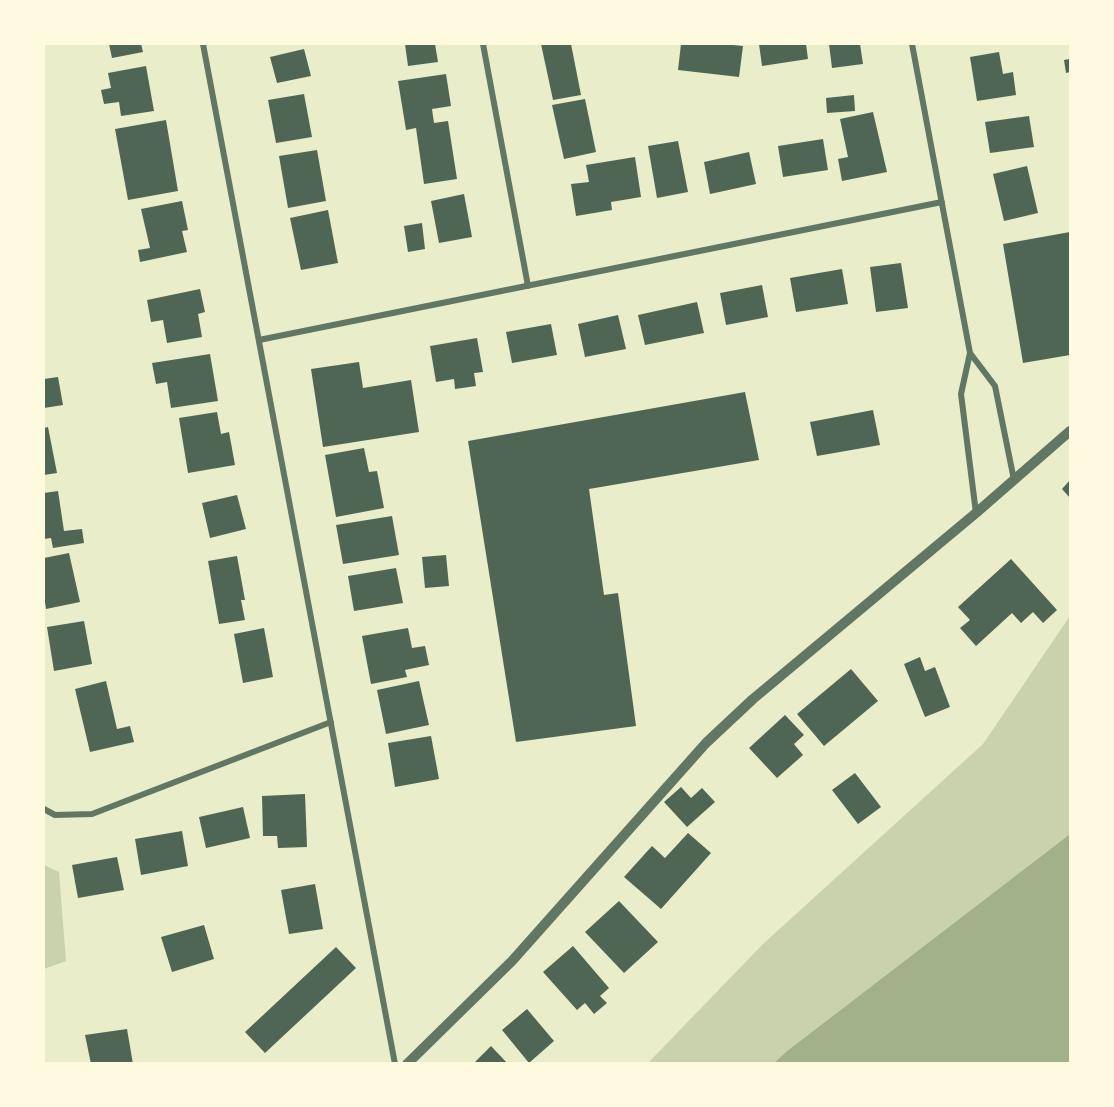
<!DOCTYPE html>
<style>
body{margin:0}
#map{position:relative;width:1114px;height:1107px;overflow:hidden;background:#e9edc9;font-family:Quicksand,sans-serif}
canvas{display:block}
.frame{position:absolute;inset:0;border:45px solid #fefae0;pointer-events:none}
</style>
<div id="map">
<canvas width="1114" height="1107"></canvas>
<div class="frame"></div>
</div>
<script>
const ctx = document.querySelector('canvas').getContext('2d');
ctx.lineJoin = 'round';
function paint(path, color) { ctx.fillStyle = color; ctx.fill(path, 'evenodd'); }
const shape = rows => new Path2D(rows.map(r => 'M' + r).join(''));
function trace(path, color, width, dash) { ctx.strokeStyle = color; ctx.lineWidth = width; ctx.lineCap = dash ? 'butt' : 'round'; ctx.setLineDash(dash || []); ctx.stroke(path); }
paint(shape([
 [1070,616,1070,834,787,1051,774,1063,647,1064,763,944,983,744],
 [44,865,59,872,66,961,44,969]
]), '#cad2ad');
paint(shape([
 [1070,834,1070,1063,774,1063,787,1051]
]), '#a3b18a');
paint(shape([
 [109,44,141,44,143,52,112,58],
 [405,44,435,44,438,62,408,66],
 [541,44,571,44,581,95,553,100],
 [681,44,723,44,743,46,739,77,678,70],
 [759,44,806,44,808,59,762,66],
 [829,44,860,44,863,64,832,68],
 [304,49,311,76,277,83,270,57],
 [999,52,1003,74,1013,72,1016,95,977,101,970,57],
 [1070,59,1070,72,1066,73,1064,60],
 [146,66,154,111,121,116,119,102,104,104,101,90,111,88,108,73],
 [446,74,451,106,432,109,434,123,448,121,457,179,424,184,416,128,406,130,398,81],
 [304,94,312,137,276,143,268,100],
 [854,95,855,111,827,113,826,98],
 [585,99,596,152,564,159,552,105],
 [873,112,887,172,842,181,838,159,848,157,840,119],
 [1029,116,1034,147,990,153,985,122],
 [166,120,178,191,128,200,115,129],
 [823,139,828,170,783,177,778,146],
 [678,141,688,192,657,198,648,146],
 [317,150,326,201,288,208,279,156],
 [749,152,756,184,710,194,704,162],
 [635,157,641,197,611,202,612,210,576,216,571,184,589,182,586,165],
 [1027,166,1038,213,1004,221,993,174],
 [464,194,472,237,439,243,431,201],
 [182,201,188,230,182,231,187,252,140,262,138,250,150,248,141,209],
 [328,210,338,263,301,270,290,218],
 [422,223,425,249,408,252,404,226],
 [1070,232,1070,355,1023,363,1003,244],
 [901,263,908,308,876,312,870,267],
 [842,269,848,304,796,312,790,278],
 [762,285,768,317,726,325,720,293],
 [200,289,205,312,198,314,202,337,167,343,163,320,151,322,147,300],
 [697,302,704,333,645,345,638,315],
 [618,315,626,349,585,357,578,324],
 [551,324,557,355,512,363,506,332],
 [477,338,483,372,474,373,476,386,455,389,454,379,436,382,430,346],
 [210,354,218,401,171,408,167,382,156,384,152,363],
 [359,362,363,388,411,380,419,432,323,447,311,369],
 [58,377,63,405,44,408,44,379],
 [745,392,759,460,589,489,604,595,618,593,636,726,516,742,468,441],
 [873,410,880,445,817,456,810,422],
 [217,412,221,434,229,432,235,465,188,473,179,418],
 [48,427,57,473,44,475,44,428],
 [364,448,369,472,377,471,384,508,336,517,325,455],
 [1070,480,1070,498,1062,489],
 [58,491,64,531,82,529,84,543,53,548,51,538,44,539,44,493],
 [237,495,246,529,210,538,202,503],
 [392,516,399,555,343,564,336,525],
 [69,553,80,602,46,609,44,595,44,558],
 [446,555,449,586,425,588,422,557],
 [237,556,245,600,241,600,245,620,219,624,208,561],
 [1011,559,1057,610,1043,623,1033,612,1021,623,1012,613,976,646,960,628,970,620,958,607],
 [396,568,403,603,354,611,348,576],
 [84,621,92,664,54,671,47,627],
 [264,628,273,677,243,683,234,634],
 [408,628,412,648,425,646,429,665,405,670,407,677,371,684,362,636],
 [920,657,925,671,935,667,950,707,925,717,904,664],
 [851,669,878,701,824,746,797,714],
 [106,681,117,729,130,726,134,742,90,752,75,689],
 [419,681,429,725,386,734,377,690],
 [785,715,804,735,794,744,803,755,777,778,749,748],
 [431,736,439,779,395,787,388,743],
 [855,773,881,807,858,824,832,790],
 [681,787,691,798,702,788,715,802,687,827,664,802],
 [305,794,307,847,278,848,277,836,263,836,262,796],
 [243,807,250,838,206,848,199,817],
 [182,831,188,866,141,875,135,839],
 [688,833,711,853,661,909,624,877,652,846,665,858],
 [117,857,124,890,78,898,72,865],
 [315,884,323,929,289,934,281,890],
 [619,901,658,942,624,973,585,932],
 [204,925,214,959,172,972,161,937],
 [573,946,609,988,600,996,607,1003,594,1014,585,1003,577,1010,543,972],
 [336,947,356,968,265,1053,245,1032],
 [527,1009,554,1041,529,1063,502,1030],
 [127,1029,133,1064,91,1064,85,1035],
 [491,1046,508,1064,473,1064]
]), '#4f6655');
trace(shape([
 [203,44,395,1064],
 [483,44,528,286],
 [912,44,970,353,961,394,976,513],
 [259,340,942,202],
 [970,353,995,386,1014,480],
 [44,809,55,815,92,814,331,722]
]), '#617663', 6);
trace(shape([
 [407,1064,512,961,706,743,753,699,976,513,1070,431]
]), '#617663', 10);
</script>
